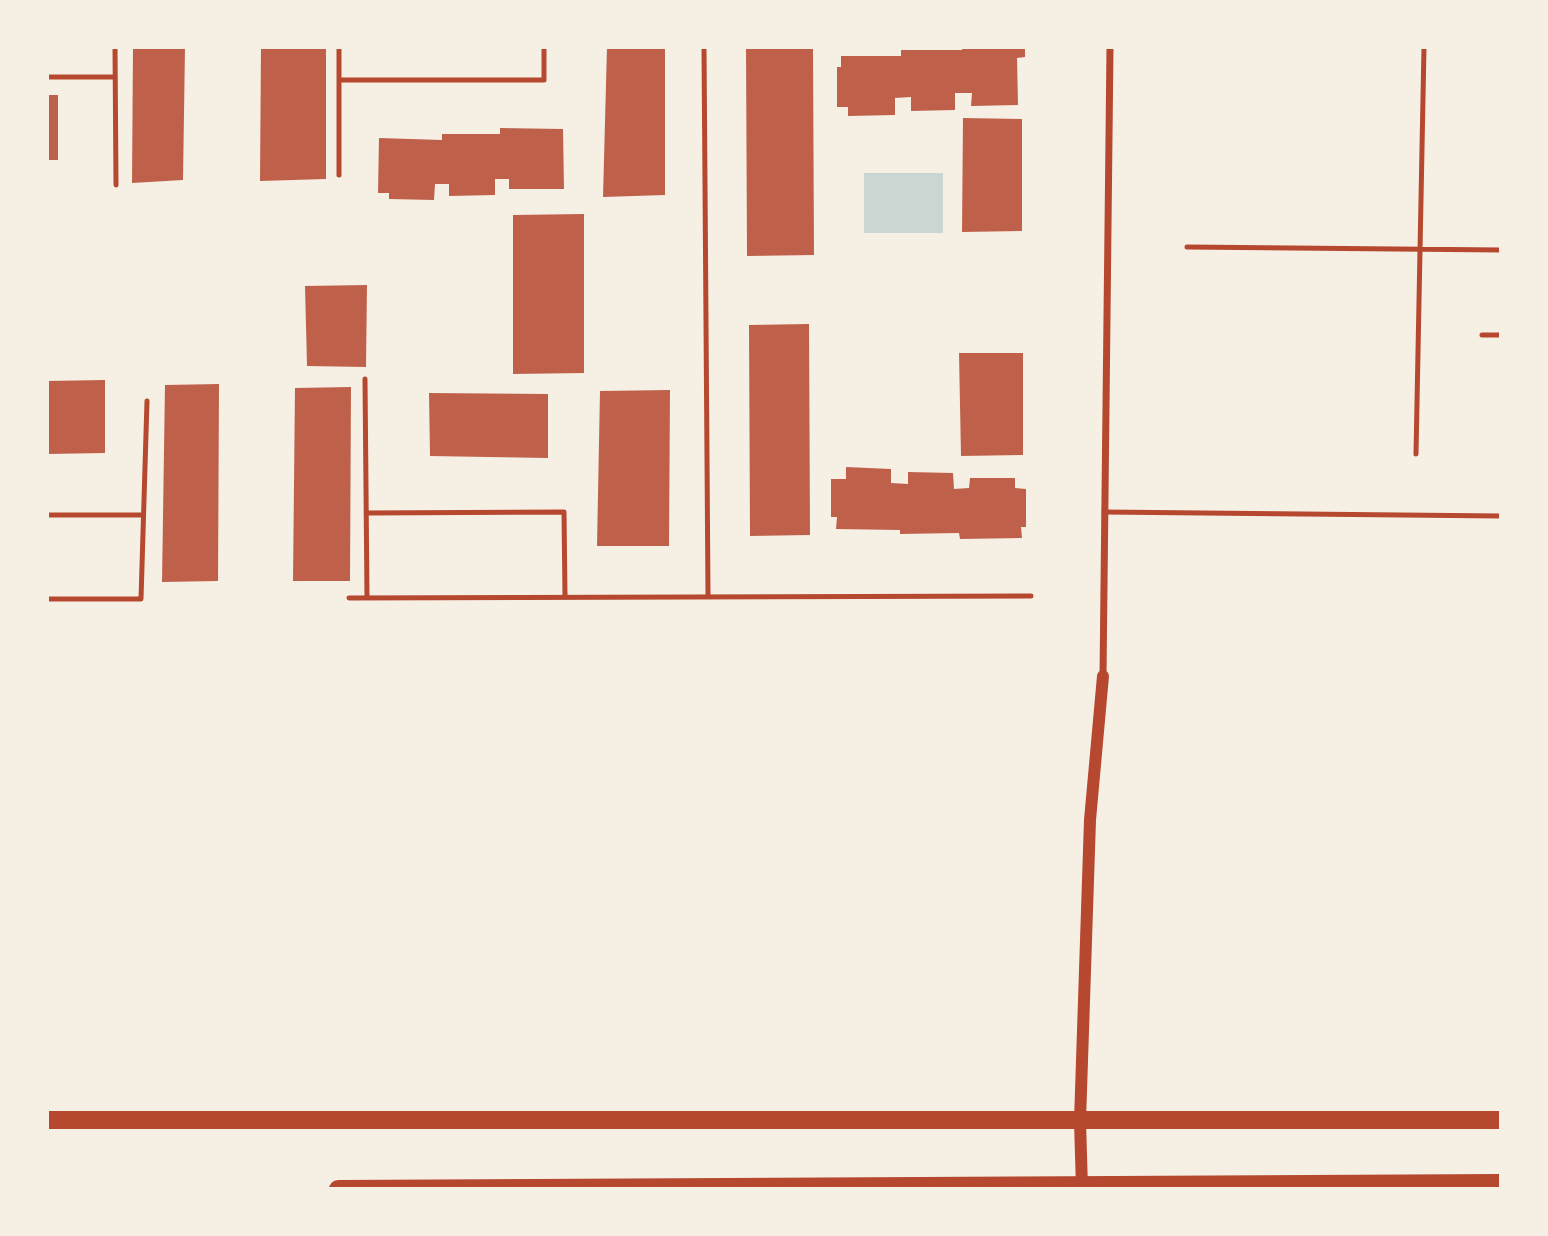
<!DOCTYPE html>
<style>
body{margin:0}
#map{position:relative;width:1548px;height:1236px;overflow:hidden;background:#f6efe4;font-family:"Work Sans",sans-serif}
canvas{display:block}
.frame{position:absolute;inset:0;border:49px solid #f6efe4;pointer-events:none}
</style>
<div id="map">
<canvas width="1548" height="1236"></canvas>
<div class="frame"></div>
</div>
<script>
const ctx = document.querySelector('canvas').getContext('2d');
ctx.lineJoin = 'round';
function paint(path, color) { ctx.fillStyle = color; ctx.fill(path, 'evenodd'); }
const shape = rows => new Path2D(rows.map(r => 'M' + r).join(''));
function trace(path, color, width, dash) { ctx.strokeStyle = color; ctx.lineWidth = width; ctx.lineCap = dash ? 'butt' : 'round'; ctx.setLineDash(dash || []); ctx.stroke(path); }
paint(shape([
 [864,173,943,173,943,233,864,233]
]), '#c9d6d2');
paint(shape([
 [133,47,185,47,183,180,132,183],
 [261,47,326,47,326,179,260,181],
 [607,47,665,47,665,195,603,197],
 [962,47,1025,47,1025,57,1017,58,1018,105,971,106,972,93,955,93,955,110,911,111,911,97,895,98,895,115,848,116,848,107,837,107,837,67,841,67,841,56,901,56,901,50,962,50],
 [746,48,813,48,814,255,747,256],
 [47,95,58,95,58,160,47,160],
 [963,118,1022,119,1022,231,962,232],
 [500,128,563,129,564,189,509,189,509,179,495,179,495,195,449,196,449,184,435,184,434,200,389,199,389,193,378,193,379,138,442,140,442,134,500,134],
 [584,214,584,373,513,374,513,215],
 [367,285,366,367,307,366,305,286],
 [809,324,810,535,750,536,749,325],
 [959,353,1023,353,1023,455,961,456],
 [105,380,105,453,47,454,47,381],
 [219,384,218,581,162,582,165,385],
 [351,387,350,581,293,581,295,388],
 [670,390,669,546,597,546,600,391],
 [429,393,548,394,548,458,430,456],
 [846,467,891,469,891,483,908,484,908,472,953,473,954,489,969,488,970,478,1015,478,1015,488,1026,489,1026,527,1021,527,1022,538,960,539,959,533,900,534,900,530,836,529,837,517,831,517,831,479,846,479]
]), '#bf614a');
trace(shape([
 [115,47,116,185],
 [339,47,339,175],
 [704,47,708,595],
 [47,77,115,77],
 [339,80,544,80,544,47],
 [1187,247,1501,250],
 [1482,335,1501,335],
 [365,379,367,598],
 [1416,454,1424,47],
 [1104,512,1501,516],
 [366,513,564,512,565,596],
 [47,515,143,515],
 [349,598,1031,596],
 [47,599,141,599,147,401]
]), '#b5482f', 5);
trace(shape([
 [1103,676,1110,47]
]), '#b5482f', 7);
trace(shape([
 [1082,1189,1080,1121,1090,820,1103,676]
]), '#b5482f', 12);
trace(shape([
 [47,1120,1501,1120],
 [338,1189,1501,1183]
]), '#b5482f', 18);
</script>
